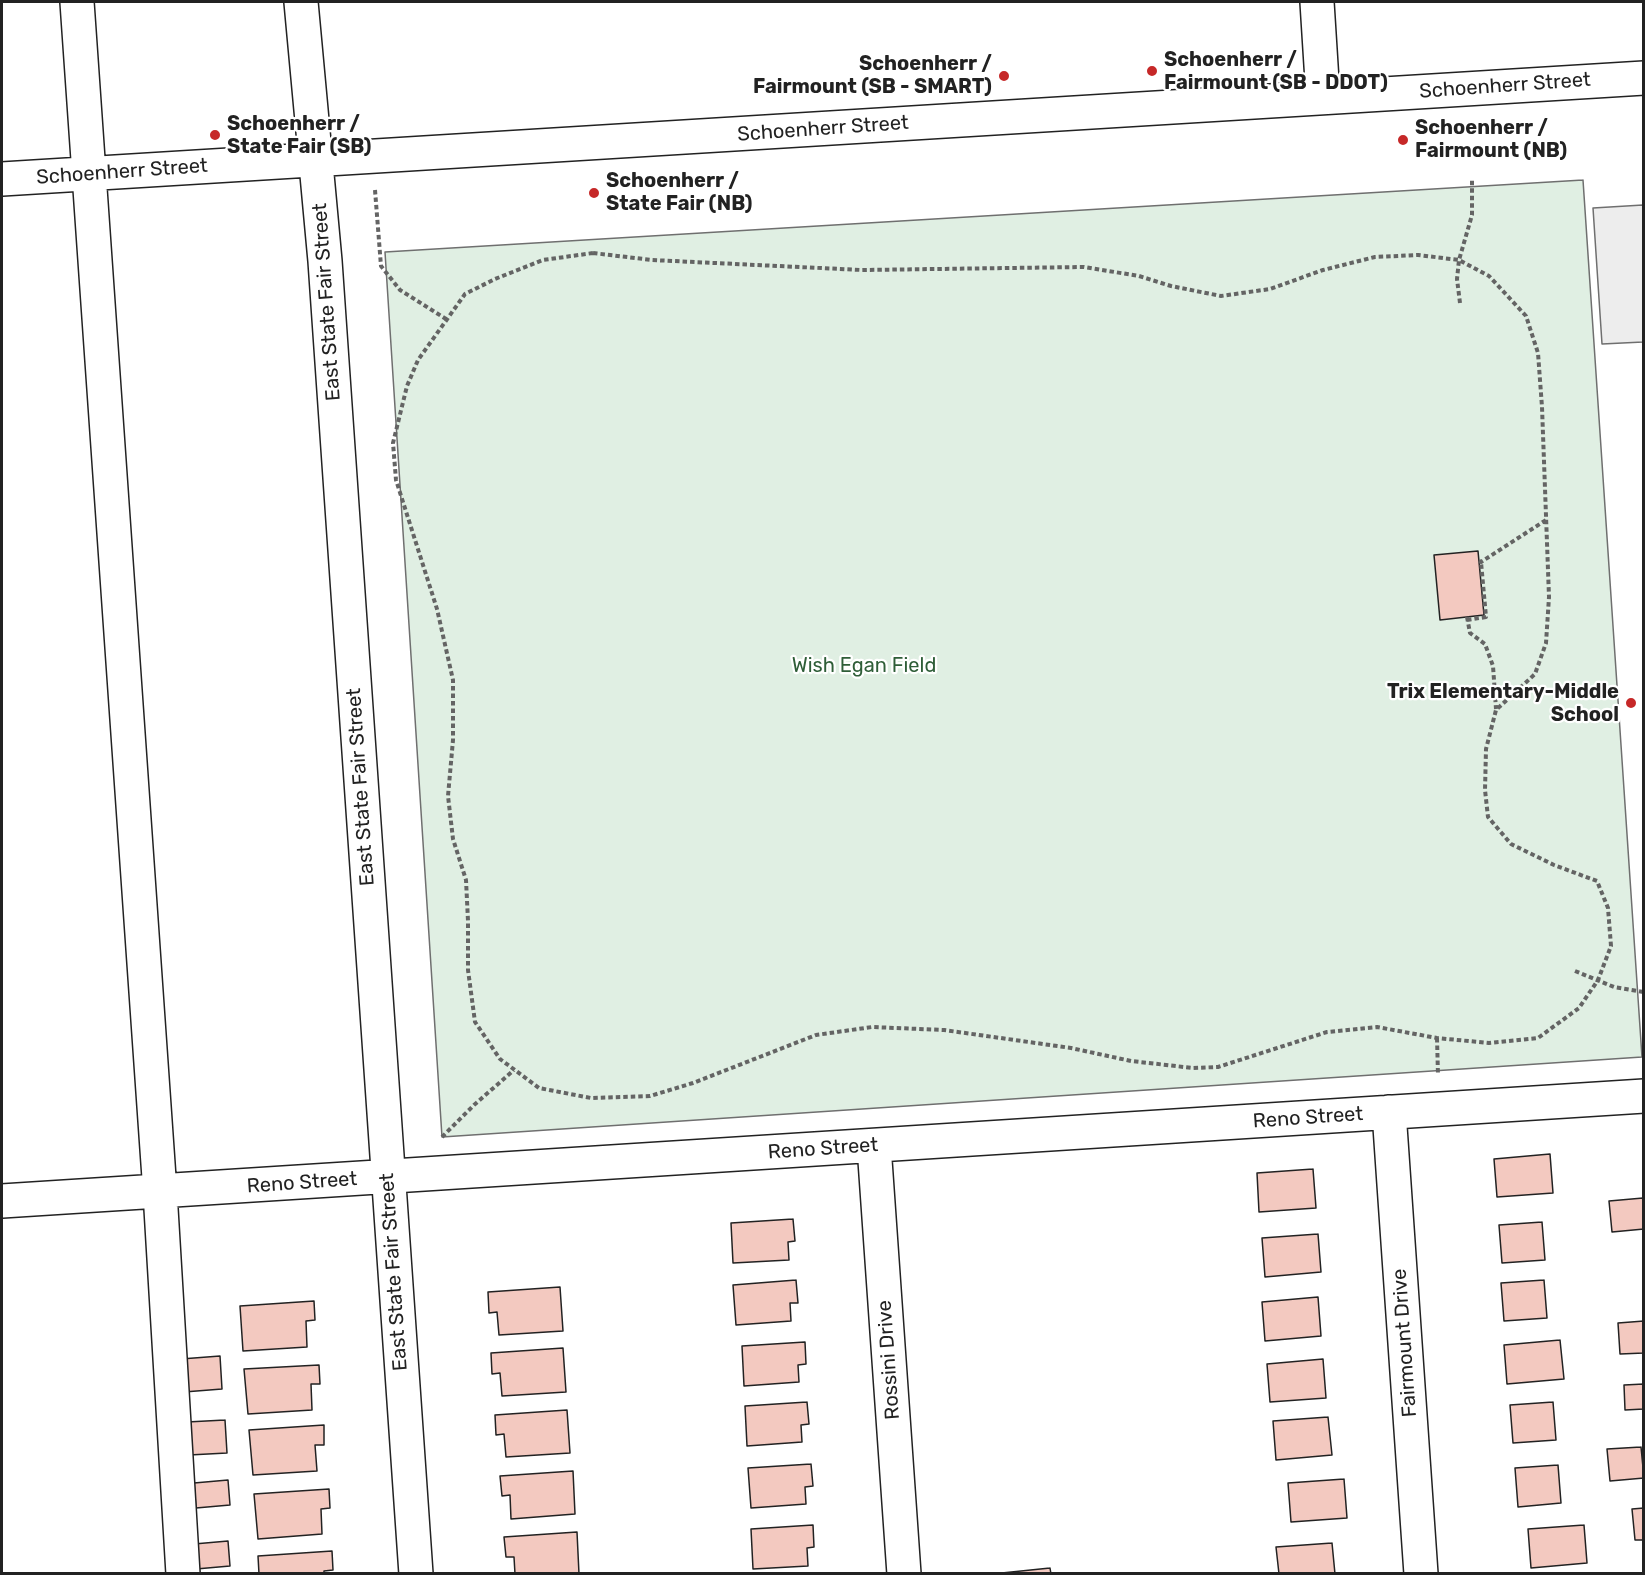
<!DOCTYPE html>
<style>
body{margin:0}
#map{position:relative;width:1645px;height:1575px;overflow:hidden;background:#fff;font-family:Rubik,sans-serif}
canvas{display:block}
.frame{position:absolute;inset:0;border:3px solid #222;pointer-events:none}
</style>
<div id="map">
<canvas width="1645" height="1575"></canvas>
<div class="frame"></div>
</div>
<script>
const ctx = document.querySelector('canvas').getContext('2d');
ctx.lineJoin = 'round';
function paint(path, color) { ctx.fillStyle = color; ctx.fill(path, 'evenodd'); }
const shape = rows => new Path2D(rows.map(r => 'M' + r).join(''));
function trace(path, color, width, dash) { ctx.strokeStyle = color; ctx.lineWidth = width; ctx.lineCap = dash ? 'butt' : 'round'; ctx.setLineDash(dash || []); ctx.stroke(path); }
function write(font, color, halo, rows, align = 'center') {
  ctx.font = font + ' Rubik,sans-serif'; ctx.lineWidth = 4.5; ctx.setLineDash([]); ctx.textBaseline = 'middle'; ctx.strokeStyle = halo; ctx.fillStyle = color; for (const [text, x, y, turn = 0] of rows) {
    ctx.save(); ctx.translate(x, y); ctx.rotate((+turn || 0) * Math.PI / 180); ctx.textAlign = isNaN(turn) ? turn : align; if (halo) ctx.strokeText(text, 0, 0); ctx.fillText(text, 0, 0); ctx.restore();
  }
}
const green = shape([
 [1583,180,1642,1057,442,1137,385,252,1583,180]
]);
paint(green, '#e0efe3');
trace(green, '#6f6f6f', 1.5);
const parking = shape([
 [1643,205,1643,342,1602,344,1593,208,1643,205]
]);
paint(parking, '#ededed');
trace(parking, '#6f6f6f', 1.5);
const building = shape([
 [1478,551,1484,615,1440,620,1434,555,1478,551],
 [1550,1154,1553,1193,1497,1197,1494,1159,1550,1154],
 [1313,1169,1316,1208,1259,1212,1257,1173,1313,1169],
 [1643,1198,1644,1229,1612,1232,1609,1201,1643,1198],
 [793,1219,795,1241,788,1242,789,1260,733,1263,731,1223,793,1219],
 [1542,1222,1545,1260,1502,1263,1499,1225,1542,1222],
 [1318,1234,1321,1272,1265,1277,1262,1238,1318,1234],
 [796,1280,798,1303,790,1303,791,1321,736,1325,733,1285,796,1280],
 [1544,1280,1547,1318,1504,1321,1501,1283,1544,1280],
 [560,1287,563,1331,499,1335,497,1312,489,1313,488,1292,560,1287],
 [1318,1297,1321,1336,1265,1341,1262,1302,1318,1297],
 [314,1301,315,1320,306,1321,307,1347,243,1351,240,1306,314,1301],
 [1644,1321,1644,1353,1620,1354,1618,1323,1644,1321],
 [1560,1340,1564,1379,1507,1384,1504,1345,1560,1340],
 [805,1342,806,1364,798,1365,799,1382,744,1386,742,1346,805,1342],
 [563,1348,566,1392,502,1396,500,1373,492,1374,491,1353,563,1348],
 [220,1356,222,1389,184,1392,181,1359,220,1356],
 [1323,1359,1326,1398,1270,1402,1267,1364,1323,1359],
 [319,1365,320,1384,311,1384,312,1410,248,1414,244,1369,319,1365],
 [1644,1384,1644,1409,1625,1410,1624,1385,1644,1384],
 [807,1402,809,1424,801,1425,802,1442,747,1446,745,1406,807,1402],
 [1553,1402,1556,1440,1513,1443,1510,1405,1553,1402],
 [567,1410,570,1453,506,1457,504,1434,496,1435,495,1415,567,1410],
 [1328,1417,1332,1455,1276,1460,1273,1421,1328,1417],
 [225,1420,227,1453,189,1455,187,1422,225,1420],
 [324,1425,324,1445,315,1445,317,1471,253,1475,249,1430,324,1425],
 [1641,1447,1644,1478,1610,1481,1607,1449,1641,1447],
 [811,1464,813,1486,805,1487,806,1504,751,1508,748,1468,811,1464],
 [1558,1465,1561,1503,1518,1507,1515,1468,1558,1465],
 [573,1471,575,1514,511,1519,510,1495,502,1496,500,1476,573,1471],
 [1344,1479,1347,1518,1291,1522,1288,1483,1344,1479],
 [228,1480,230,1505,196,1508,194,1483,228,1480],
 [329,1489,330,1508,321,1509,322,1534,258,1539,254,1494,329,1489],
 [1644,1508,1644,1540,1635,1540,1632,1509,1644,1508],
 [813,1525,814,1547,807,1548,808,1566,753,1569,751,1529,813,1525],
 [1584,1525,1587,1563,1531,1568,1528,1529,1584,1525],
 [577,1532,579,1574,515,1574,514,1557,506,1557,504,1537,577,1532],
 [228,1541,230,1566,196,1569,194,1544,228,1541],
 [1332,1543,1335,1574,1279,1574,1276,1547,1332,1543],
 [332,1551,333,1570,324,1571,324,1574,259,1574,258,1556,332,1551],
 [1050,1568,1051,1574,992,1574,1050,1568]
]);
paint(building, '#f3c9c0');
trace(building, '#222', 1.5);
const minor = shape([
 [77,2,160,1192,183,1574],
 [301,2,325,261,416,1574],
 [1317,2,1323,97],
 [2,179,1644,78],
 [1389,1112,1421,1574],
 [874,1146,904,1574],
 [2,1201,1644,1096]
]);
trace(minor, '#222', 36);
trace(shape([
 [375,190,381,266,400,290,446,319],
 [593,253,652,260,862,270,1084,267,1139,276,1171,286,1221,296,1270,289,1323,270,1375,257,1418,255,1459,260,1489,276,1526,316,1538,353,1542,407,1549,597,1546,643,1535,674,1496,710,1486,749,1485,790,1488,817,1511,844,1554,865,1597,881,1608,908,1611,946,1598,980,1579,1008,1538,1038,1489,1043,1437,1038,1377,1027,1327,1032,1218,1067,1193,1068,1131,1061,1071,1048,944,1030,872,1027,816,1035,693,1083,650,1096,591,1098,539,1088,500,1059,475,1022,468,970,468,921,466,880,453,839,448,796,453,740,453,680,437,609,396,480,393,443,407,386,418,360,465,294,495,279,543,260,593,253],
 [1460,303,1457,279,1459,260,1472,215,1472,180],
 [1479,561,1481,562,1546,520],
 [1467,617,1470,633,1485,644,1493,666,1496,709],
 [1467,620,1486,617,1481,562],
 [1575,971,1614,987,1644,992],
 [1437,1038,1438,1075],
 [442,1137,474,1105,514,1070]
]), '#646464', 4, [4.5, 3]);
trace(minor, '#fff', 33);
for (const [x, y, r, color] of [
 [1152,71,6,"#c62828"],
 [1004,76,6,"#c62828"],
 [215,135,6,"#c62828"],
 [1403,140,6,"#c62828"],
 [594,193,6,"#c62828"],
 [1631,703,6,"#c62828"]
]) { const dot = new Path2D(); dot.arc(x, y, r, 0, 2 * Math.PI); ctx.fillStyle = color; ctx.fill(dot); trace(dot, '#fff', 2); }
write('bold 20px', '#222', '#fff', [
 ["Schoenherr /",1164,60],
 ["Fairmount (SB - DDOT)",1164,83],
 ["Schoenherr /",992,64,"right"],
 ["Fairmount (SB - SMART)",992,87,"right"],
 ["Schoenherr /",227,124],
 ["State Fair (SB)",227,147],
 ["Schoenherr /",1415,128],
 ["Fairmount (NB)",1415,151],
 ["Schoenherr /",606,181],
 ["State Fair (NB)",606,204],
 ["Trix Elementary-Middle",1619,692,"right"],
 ["School",1619,715,"right"]
], 'left');
write('20px', '#222', '#fff', [
 ["Schoenherr Street",1505,86,-4],
 ["Schoenherr Street",823,129,-4],
 ["Schoenherr Street",122,172,-4],
 ["East State Fair Street",327,302,-94],
 ["East State Fair Street",361,787,-94],
 ["Reno Street",1308,1118,-4],
 ["Reno Street",823,1149,-4],
 ["Reno Street",302,1183,-4],
 ["East State Fair Street",394,1272,-94],
 ["Fairmount Drive",1405,1343,-94],
 ["Rossini Drive",889,1360,-94]
]);
write('20px', '#2f5e38', '#fff', [
 ["Wish Egan Field",864,666]
]);
</script>
